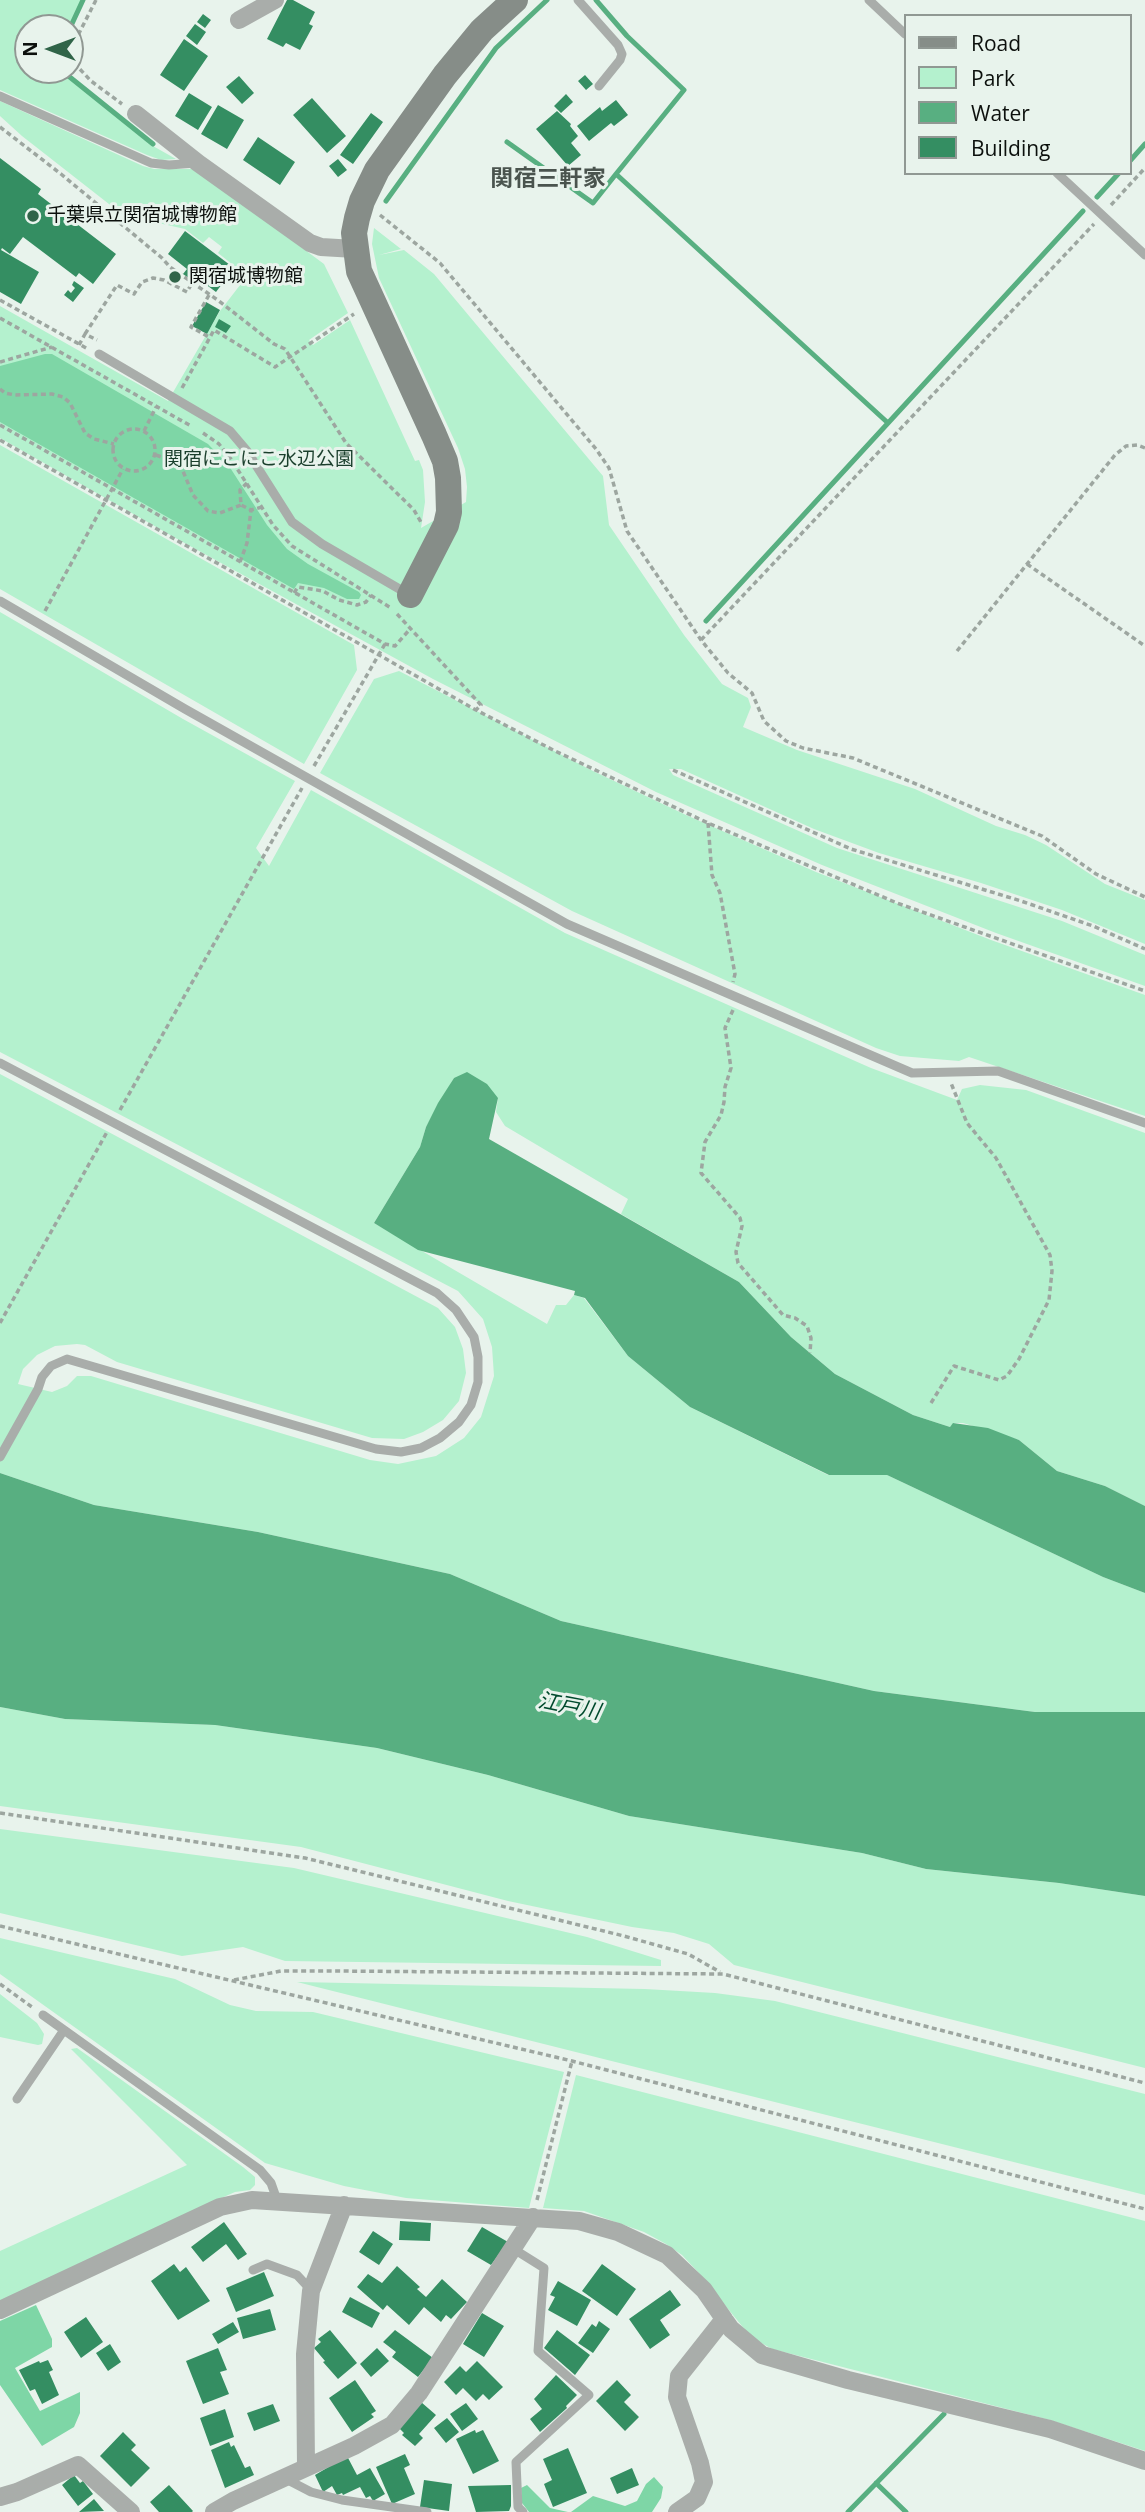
<!DOCTYPE html>
<meta charset="utf-8">
<style>
body{margin:0}
#map{position:relative;width:1145px;height:2512px;overflow:hidden;background:#e8f3ec;font-family:"Open Sans",sans-serif}
canvas{display:block}
.legend{position:absolute;left:904px;top:14px;width:228px;height:161px;box-sizing:border-box;background:#e8f3ec;border:2px solid #909893;margin:0;padding:9px 12px;list-style:none;font-size:21px;color:#0c100d}
.legend li{display:flex;align-items:center;gap:14px;height:35px}
.legend b{width:35px;border:2px solid #909893}
.north{position:absolute;left:14px;top:14px;width:70px;height:70px;box-sizing:border-box;background:#e8f3ec;border:2px solid #909893;border-radius:50%;rotate:270deg;font-size:19px;font-weight:700;line-height:28px;text-align:center;color:#0c100d}
.north::after{content:'';display:block;margin:auto;width:24px;height:32px;background:#306448;clip-path:polygon(50% 0,100% 100%,50% 72%,0 100%)}
</style>
<div id="map">
<canvas width="1145" height="2512"></canvas>
<ul class="legend">
<li><b style="height:9px;background:#868d88"></b>Road</li>
<li><b style="height:19px;background:#b4f1ce"></b>Park</li>
<li><b style="height:19px;background:#58af81"></b>Water</li>
<li><b style="height:19px;background:#348e62"></b>Building</li>
</ul>
<div class="north">N</div>
</div>
<script>
const ctx = document.querySelector('canvas').getContext('2d');
ctx.lineJoin = 'round';
function paint(path, color) { ctx.fillStyle = color; ctx.fill(path, 'evenodd'); }
const shape = rows => new Path2D(rows.map(r => 'M' + r).join(''));
function trace(path, color, width, dash) { ctx.strokeStyle = color; ctx.lineWidth = width; ctx.lineCap = dash ? 'butt' : 'round'; ctx.setLineDash(dash || []); ctx.stroke(path); }
function write(font, color, halo, rows, align = 'center') {
  ctx.font = font + ' "Open Sans","Noto Sans JP",sans-serif'; ctx.lineWidth = 6; ctx.setLineDash([]); ctx.textBaseline = 'middle'; ctx.strokeStyle = halo; ctx.fillStyle = color; for (const [text, x, y, turn = 0] of rows) {
    ctx.save(); ctx.translate(x, y); ctx.rotate((+turn || 0) * Math.PI / 180); ctx.textAlign = isNaN(turn) ? turn : align; if (halo) ctx.strokeText(text, 0, 0); ctx.fillText(text, 0, 0); ctx.restore();
  }
}
paint(shape([
 [0,0,83,0,70,28,28,28,28,70,60,70,153,146,176,159,161,160,147,155,0,90],
 [0,101,143,166,154,169,193,169,208,178,324,264,348,313,309,340,313,345,350,320,415,461,419,460,423,470,425,502,421,528,466,502,467,487,465,469,458,448,379,278,372,244,374,228,401,249,379,255,404,250,434,274,603,476,609,525,684,635,722,684,748,698,751,707,743,727,797,750,915,789,996,826,1025,835,1046,845,1105,884,1145,900,1145,944,1062,910,981,883,879,853,814,829,681,769,669,769,673,775,837,848,1062,921,1145,955,1145,986,996,933,822,865,656,792,433,679,179,540,0,438,0,306,168,401,220,311,247,276,218,253,222,247,209,237,203,243,185,229,123,215,22,136,0,116],
 [0,445,354,645,357,670,304,764,0,589],
 [0,612,183,719,295,781,256,848,269,866,311,790,565,933,871,1068,957,1100,962,1089,980,1085,1026,1090,1145,1133,1145,1506,1105,1486,1057,1471,1019,1440,963,1423,954,1423,950,1427,913,1415,835,1374,791,1337,739,1282,621,1214,628,1199,505,1126,496,1112,498,1098,454,1078,426,1127,420,1147,374,1223,547,1324,556,1305,566,1305,574,1295,584,1298,628,1356,690,1407,828,1475,887,1475,1103,1577,1145,1593,1145,1712,1035,1712,874,1691,561,1621,450,1574,258,1532,94,1505,0,1473,0,1074,438,1308,455,1327,463,1349,466,1373,459,1401,443,1420,423,1432,404,1439,372,1438,117,1362,85,1345,77,1344,55,1346,37,1355,23,1369,18,1384,52,1392,67,1386,77,1376,91,1376,370,1460,398,1464,436,1456,464,1438,481,1417,494,1376,492,1347,483,1319,458,1291,0,1052],
 [399,671,593,771,686,815,816,872,991,940,1145,995,1145,1116,969,1057,959,1061,900,1056,876,1048,572,911,320,773,374,679],
 [0,1707,65,1719,215,1725,377,1748,488,1775,629,1816,862,1853,926,1869,1059,1883,1145,1896,1145,2068,734,1965,709,1944,674,1933,632,1927,508,1901,301,1847,0,1806],
 [0,1829,294,1868,587,1937,661,1960,661,1966,285,1961,243,1947,182,1956,0,1913],
 [0,1938,175,1979,230,2005,256,2011,313,2012,564,2072,529,2208,406,2198,344,2186,265,2163,0,1974],
 [297,1982,645,1989,715,1993,775,2001,1145,2094,1145,2195],
 [0,1994,37,2023,44,2034,42,2044,38,2045,0,2037],
 [77,2048,243,2167,255,2177,255,2185,250,2190,235,2192,201,2207,0,2302,0,2251,187,2165,71,2049],
 [576,2075,1145,2221,1145,2451,1050,2420,772,2349,756,2340,746,2331,698,2272,682,2255,666,2244,644,2232,584,2211,543,2208]
]), '#b4f1ce');
paint(shape([
 [45,354,52,354,208,444,229,466,267,525,287,549,308,564,359,592,361,595,359,599,347,599,324,588,298,583,294,589,0,422,0,366],
 [36,2305,52,2339,52,2347,15,2368,40,2411,80,2392,80,2413,74,2427,42,2446,0,2385,0,2321],
 [654,2477,663,2487,661,2498,652,2512,571,2512,593,2496,625,2506,637,2501,646,2484],
 [527,2485,550,2508,568,2512,529,2512,522,2503,521,2488]
]), '#7ed6a6');
paint(shape([
 [467,1072,487,1084,498,1098,489,1139,739,1282,791,1337,835,1374,913,1415,950,1427,953,1423,988,1428,1019,1440,1057,1471,1105,1486,1145,1506,1145,1593,1103,1577,887,1475,829,1475,690,1407,628,1356,585,1298,574,1295,575,1291,418,1250,374,1223,420,1147,426,1127,438,1103,454,1078],
 [0,1473,94,1505,258,1532,450,1574,561,1621,874,1691,1035,1712,1145,1712,1145,1896,1059,1883,926,1869,862,1853,629,1816,488,1775,377,1748,215,1725,65,1719,0,1707]
]), '#58af81');
trace(shape([
 [596,0,627,36,684,90,616,174,888,423],
 [70,28,83,0],
 [61,70,153,144],
 [507,142,593,203,616,174],
 [1129,162,1145,144],
 [1097,197,1119,173],
 [386,201,496,48,547,0],
 [706,621,1083,211],
 [876,2483,906,2512],
 [848,2512,944,2414]
]), '#58af81', 5);
paint(shape([
 [287,0,293,0,315,12,309,24,313,26,300,50,286,43,283,47,267,39],
 [203,14,211,20,205,28,197,22],
 [195,24,206,32,197,45,186,36],
 [184,39,208,56,184,91,160,75],
 [585,75,593,84,586,90,578,81],
 [239,76,254,93,242,104,226,87],
 [189,93,212,107,198,130,175,116],
 [566,94,573,102,561,113,554,106],
 [312,98,346,136,327,153,293,115],
 [616,100,628,115,614,126,611,123,589,141,577,126,600,107,602,111],
 [218,105,244,120,227,149,201,134],
 [557,111,571,124,570,126,578,136,571,143,581,155,568,166,536,129],
 [371,113,383,122,353,164,340,155],
 [258,137,295,162,280,185,243,160],
 [0,158,41,189,38,194,116,254,93,284,79,273,76,277,23,237,10,254,2,248,1,250,39,272,21,304,0,292],
 [338,159,347,170,338,177,329,166],
 [185,231,234,268,216,292,197,278,194,282,183,274,187,269,168,254],
 [74,281,84,288,73,302,64,295,68,290,71,293,75,288,72,285],
 [206,302,220,310,207,334,192,326],
 [219,319,231,326,226,333,215,327],
 [400,2221,431,2223,430,2241,399,2240],
 [224,2222,247,2254,238,2260,226,2244,203,2262,191,2247],
 [482,2227,508,2242,491,2265,467,2251],
 [373,2231,393,2244,379,2265,359,2252],
 [174,2264,180,2272,186,2267,210,2301,178,2320,151,2281],
 [602,2264,636,2289,617,2316,582,2291],
 [397,2266,420,2287,417,2289,426,2297,442,2279,467,2302,451,2319,446,2315,441,2322,424,2307,409,2325,387,2305,383,2310,357,2287,368,2274,382,2283],
 [264,2272,274,2296,236,2312,226,2288],
 [558,2281,591,2300,577,2326,548,2310,555,2297,550,2295],
 [670,2290,681,2305,660,2320,670,2335,650,2349,629,2319],
 [350,2297,380,2313,372,2328,342,2312],
 [270,2309,276,2330,243,2339,237,2318],
 [482,2313,504,2326,484,2357,463,2344],
 [86,2317,103,2342,81,2358,64,2332],
 [599,2321,610,2329,593,2353,578,2343,592,2324,596,2327],
 [233,2322,239,2332,218,2344,212,2334],
 [330,2330,357,2363,338,2379,323,2362,325,2361,314,2348,321,2342,318,2339],
 [395,2330,433,2358,418,2377,392,2357,396,2352,383,2342],
 [557,2330,590,2355,575,2375,544,2348],
 [110,2344,121,2362,108,2371,96,2353],
 [218,2348,227,2370,220,2372,229,2394,203,2404,186,2361],
 [377,2348,389,2361,371,2377,360,2364],
 [48,2360,53,2370,49,2372,59,2395,42,2404,35,2389,30,2391,19,2370,39,2361,40,2363],
 [477,2361,503,2387,489,2400,483,2394,476,2401,463,2388,456,2395,444,2382,460,2366,466,2372],
 [556,2375,577,2395,566,2406,567,2408,540,2432,530,2419,542,2409,534,2399],
 [355,2380,376,2411,371,2414,374,2417,352,2432,329,2398],
 [617,2380,631,2395,624,2402,639,2417,625,2431,596,2401],
 [421,2402,436,2415,419,2434,423,2438,415,2446,402,2435,404,2433,399,2428],
 [466,2403,478,2419,462,2431,450,2414],
 [273,2404,280,2421,254,2431,247,2413],
 [225,2409,234,2437,210,2446,200,2418],
 [447,2418,459,2432,446,2443,434,2428],
 [475,2430,476,2433,483,2430,499,2461,473,2474,456,2439],
 [123,2432,136,2445,131,2450,150,2468,131,2487,100,2456],
 [229,2442,231,2447,234,2445,245,2468,250,2466,254,2475,225,2488,211,2450],
 [568,2448,587,2493,553,2507,544,2484,552,2480,543,2459],
 [405,2454,410,2465,404,2468,415,2494,392,2504,376,2467],
 [347,2456,357,2475,370,2468,385,2494,373,2501,370,2496,366,2498,360,2487,343,2495,342,2493,337,2495,332,2486,323,2492,315,2475],
 [632,2468,639,2485,617,2494,610,2478],
 [74,2475,80,2483,83,2481,93,2494,78,2506,62,2485],
 [424,2480,452,2484,449,2511,420,2507],
 [169,2485,193,2511,192,2512,159,2512,150,2502],
 [511,2485,511,2506,509,2511,476,2512,468,2486],
 [94,2499,104,2511,79,2512]
]), '#348e62');
trace(shape([
 [96,0,74,43,73,56,77,66,91,81,122,104],
 [0,127,61,174,162,258,170,267,219,301,274,344,285,349,346,443,414,510,422,524],
 [1111,205,1145,168],
 [380,215,440,263,596,449,609,468,627,531,701,640,728,673,752,693,764,721,786,741,803,748,853,758,1042,836,1096,874,1145,897],
 [209,295,191,327,209,337],
 [0,300,88,349],
 [0,318,191,426],
 [85,334,117,285,134,294,142,282,153,278,164,280,187,292,192,283],
 [79,345,85,334,97,340],
 [0,362,52,347],
 [182,388,214,330,275,367,354,314],
 [0,389,5,393,15,395,52,394,63,397,70,403,85,433,94,439,114,444],
 [0,425,385,644,395,646,411,628],
 '113 450a21 21 0 1 1 42 0a21 21 0 1 1-42 0Z',
 [144,431,156,407],
 [203,433,219,444,231,459,273,525,292,546,391,608],
 [0,440,476,710,555,751,708,823,897,903,1145,991],
 [156,455,180,464,193,495,208,511,220,513,241,505],
 [247,483,240,490,241,505,251,510,262,507],
 [240,562,247,543,251,510],
 [1027,564,1145,646],
 [294,593,298,587,323,591,339,600,357,605,366,602,371,595],
 [45,611,123,469],
 [397,614,481,705,476,710],
 [701,640,1094,224],
 [957,651,1115,455,1126,446,1137,445,1145,448],
 [314,766,385,644],
 [673,770,851,849,1021,901,1093,926,1145,949],
 [708,823,712,875,720,893,735,974,733,982],
 [733,1010,725,1028,731,1068,725,1087,724,1102,721,1115,705,1142,701,1173,740,1218,742,1226,736,1252,738,1263,783,1315,795,1318,807,1326,811,1338,810,1353],
 [120,1110,302,788],
 [0,1323,107,1132],
 [931,1403,954,1366,999,1380,1007,1376,1019,1359,1049,1300,1052,1271,1050,1255,996,1158,967,1123,951,1083],
 [0,1813,305,1858,624,1936,688,1954,720,1972],
 [0,1926,572,2061,1145,2209],
 [234,1980,281,1971,335,1971,723,1974,1145,2083],
 [0,1984,32,2007],
 [537,2200,572,2061]
]), '#9da6a0', 3.5, [5, 3.5]);
trace(shape([
 [578,0,618,45,622,54,620,60,599,86],
 [869,0,905,34],
 [0,96,151,163,169,165,196,163],
 [1057,173,1145,255],
 [99,354,230,431,247,451,292,522,322,544,408,594],
 [0,601,185,709,567,924,912,1073,998,1071,1145,1123],
 [0,1063,437,1293,456,1310,474,1337,478,1357,478,1382,471,1405,459,1422,440,1438,421,1448,401,1452,376,1449,67,1359,51,1366,42,1377,38,1389,0,1457],
 [43,2015,260,2170,271,2183,277,2200],
 [17,2099,64,2030],
 [512,2248,544,2268,538,2351,589,2395,516,2462,518,2507,523,2512],
 [253,2270,267,2264,297,2275,310,2289],
 [284,2478,311,2492,342,2500,427,2512]
]), '#a9adaa', 9);
trace(shape([
 [239,20,275,0],
 [136,114,198,163,310,243,321,247,355,249],
 [0,2310,220,2207,252,2200,579,2221,618,2232,667,2255,704,2290,731,2329,762,2355,848,2380,1050,2429,1145,2461],
 [306,2467,305,2354,311,2291,344,2205],
 [0,2497,17,2492,78,2465,131,2512],
 [214,2512,233,2501,354,2446,392,2425,419,2393,533,2217],
 [677,2512,697,2498,704,2482,700,2463,677,2397,679,2376,724,2319]
]), '#a9adaa', 18);
trace(shape([
 [410,595,446,525,449,512,448,478,445,461,434,435,359,271,354,233,357,218,362,201,377,170,445,75,482,30,515,0]
]), '#868d88', 26);
for (const [x, y, r, color] of [
 [33,216,7,"#306448"],
 [175,277,7,"#306448"]
]) { const dot = new Path2D(); dot.arc(x, y, r, 0, 2 * Math.PI); ctx.fillStyle = color; ctx.fill(dot); trace(dot, '#e8f3ec', 2.5); }
write('19px', '#0c100d', '#e8f3ec', [
 ["千葉県立関宿城博物館",47,216],
 ["関宿城博物館",189,277]
], 'left');
write('19px', '#1a3f2c', '#e8f3ec', [
 ["関宿にこにこ水辺公園",259,460]
]);
write('italic 21px', '#004a2d', '#e8f3ec', [
 ["江戸川",569,1707,11]
]);
write('bold 23px', '#4a544e', '#e8f3ec', [
 ["関宿三軒家",548,179]
]);
</script>
